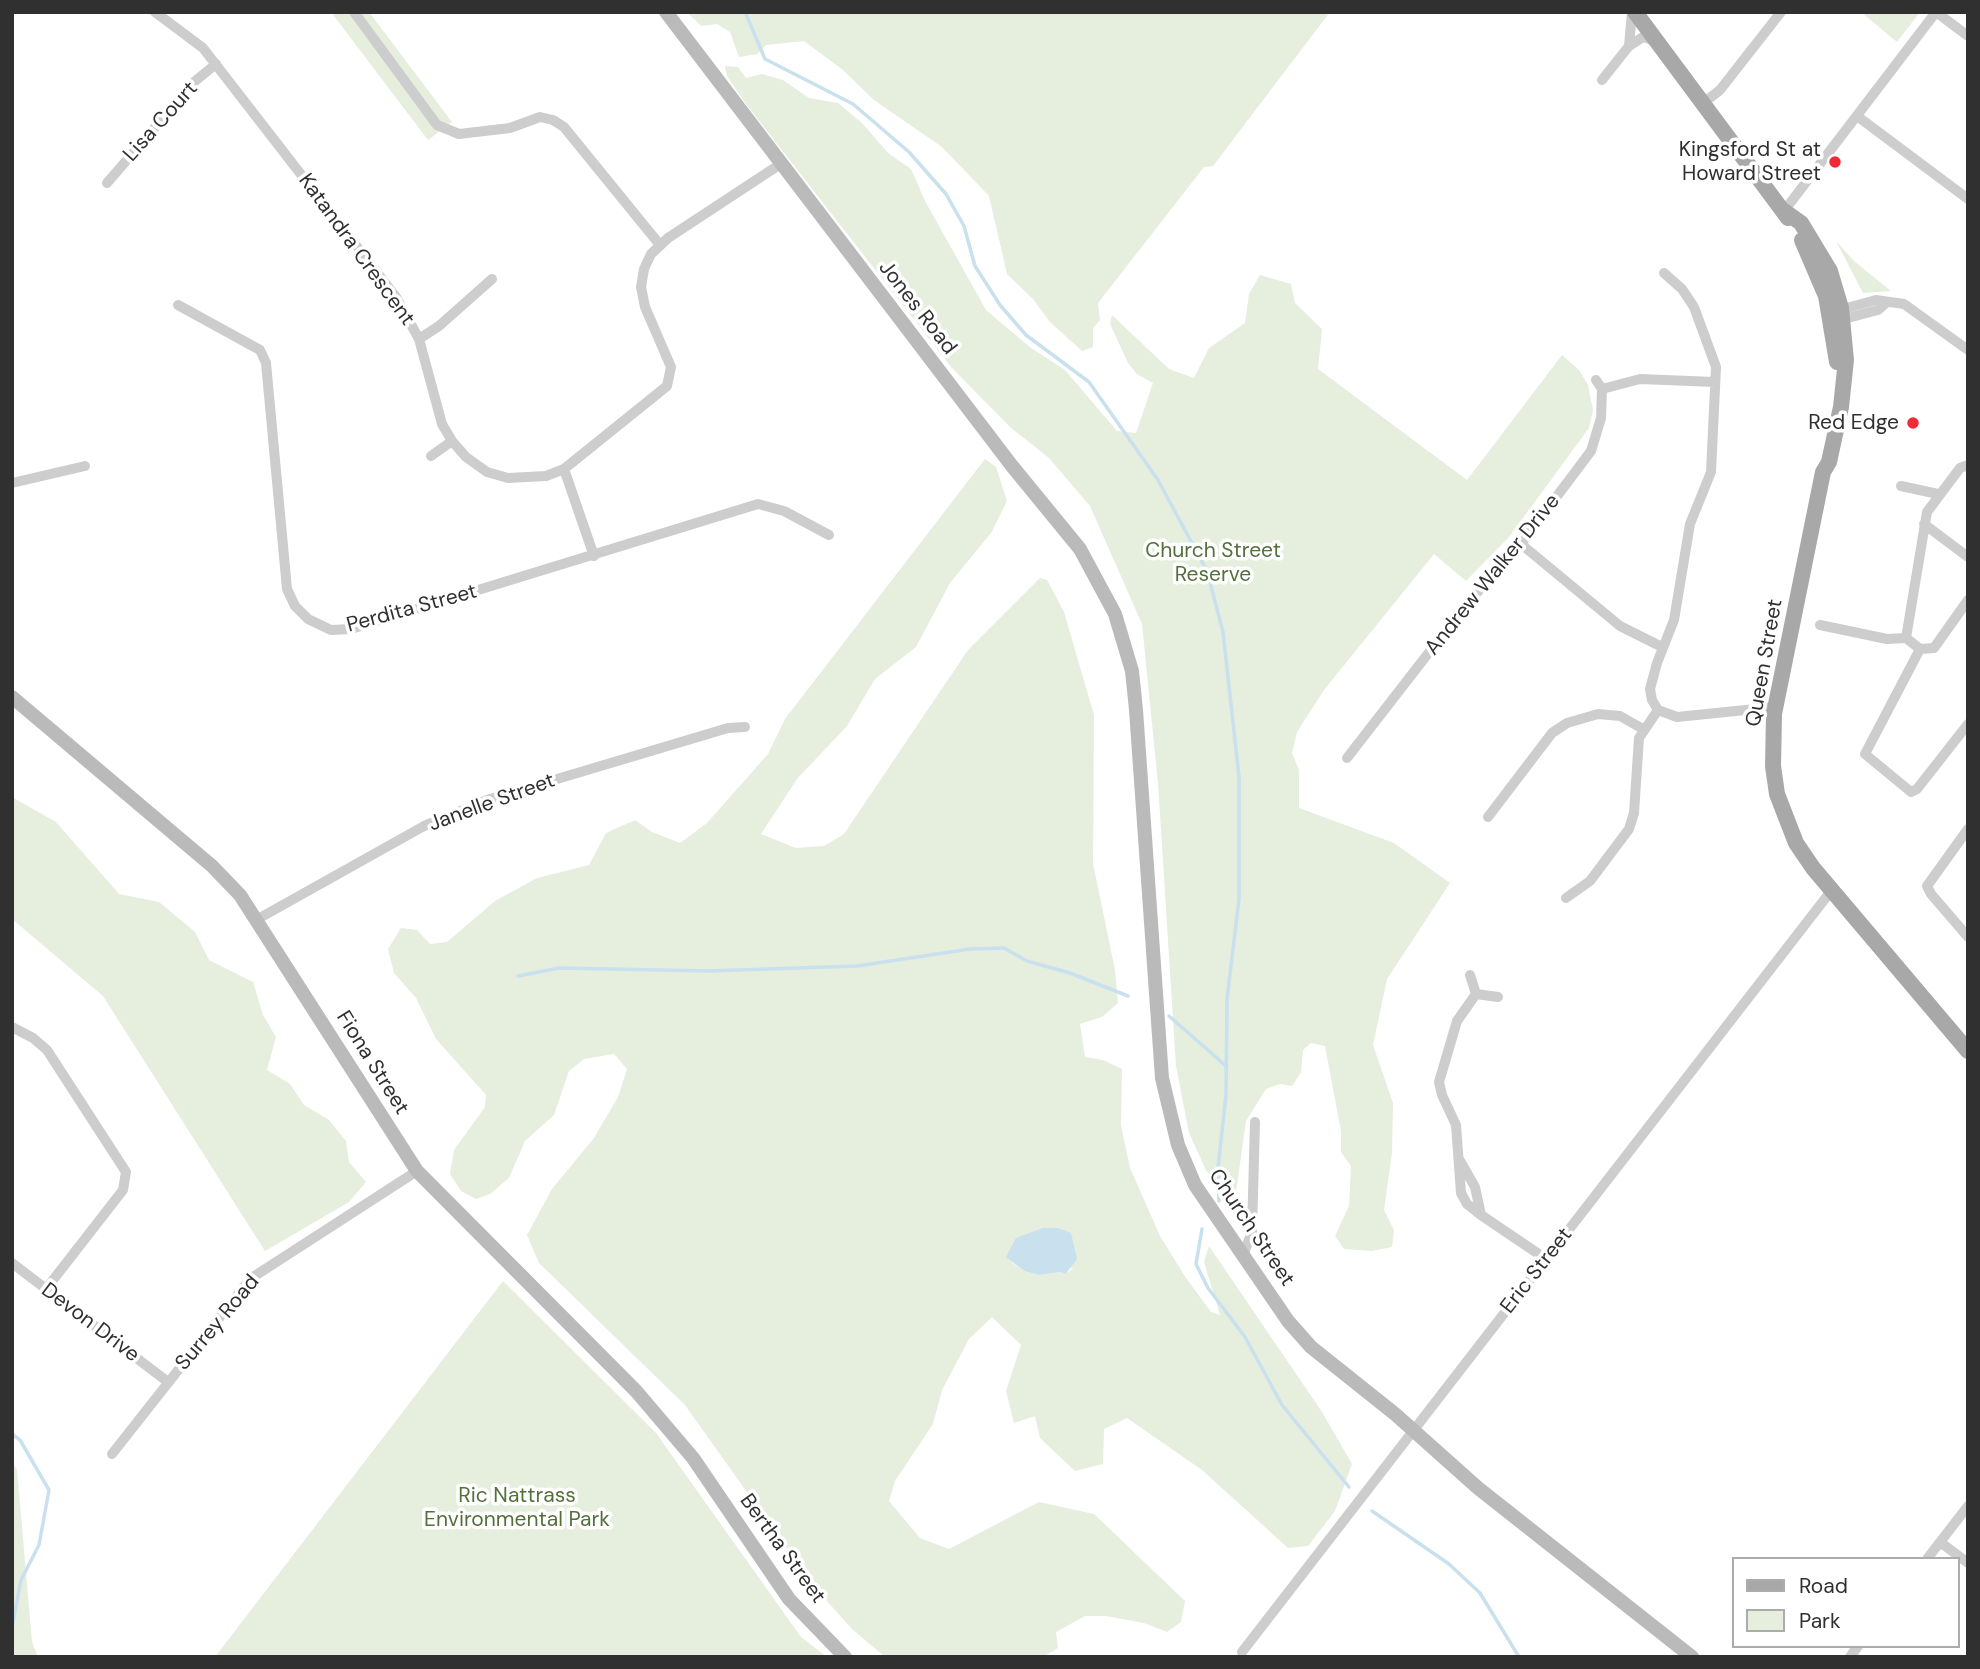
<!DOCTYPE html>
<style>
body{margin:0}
#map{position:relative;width:1980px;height:1669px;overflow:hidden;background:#fff;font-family:"DM Sans",sans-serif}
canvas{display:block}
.frame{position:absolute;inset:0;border:14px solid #303030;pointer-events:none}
.legend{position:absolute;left:1732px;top:1557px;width:228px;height:91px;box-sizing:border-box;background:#fff;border:2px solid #acacac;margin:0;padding:9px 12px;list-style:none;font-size:21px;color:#303030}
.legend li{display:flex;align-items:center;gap:14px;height:35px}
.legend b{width:35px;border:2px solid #acacac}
</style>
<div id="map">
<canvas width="1980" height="1669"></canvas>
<div class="frame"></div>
<ul class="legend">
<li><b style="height:9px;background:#a8a8a8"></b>Road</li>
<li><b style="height:19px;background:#e6eede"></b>Park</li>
</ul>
</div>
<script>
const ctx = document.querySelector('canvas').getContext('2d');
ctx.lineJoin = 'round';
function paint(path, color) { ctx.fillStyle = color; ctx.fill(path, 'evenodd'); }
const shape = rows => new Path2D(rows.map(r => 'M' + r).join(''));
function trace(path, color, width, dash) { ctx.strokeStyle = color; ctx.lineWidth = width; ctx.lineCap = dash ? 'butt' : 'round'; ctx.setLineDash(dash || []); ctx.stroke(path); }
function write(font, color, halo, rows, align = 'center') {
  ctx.font = font + ' "DM Sans",sans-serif'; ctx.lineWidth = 7; ctx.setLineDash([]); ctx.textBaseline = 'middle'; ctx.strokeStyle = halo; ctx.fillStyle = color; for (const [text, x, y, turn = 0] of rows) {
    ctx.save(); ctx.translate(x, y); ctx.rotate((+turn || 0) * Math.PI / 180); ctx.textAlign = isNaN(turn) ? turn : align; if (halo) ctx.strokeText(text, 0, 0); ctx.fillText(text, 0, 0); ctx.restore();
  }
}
paint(shape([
 [331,12,369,12,452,122,428,140],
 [687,12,1330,12,1213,166,1204,167,1098,303,1100,320,1093,328,1093,347,1082,351,1050,322,1033,299,1007,274,989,196,942,147,874,100,843,70,804,41,766,45,757,54,739,57,730,32,717,24,701,26],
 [1861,12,1920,12,1897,42],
 [725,66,738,67,746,78,762,74,783,80,809,98,838,103,863,124,888,153,911,169,925,201,986,310,1031,348,1065,370,1117,431,1136,433,1153,383,1137,374,1128,363,1110,324,1112,315,1169,369,1194,378,1209,348,1245,323,1249,294,1260,275,1291,284,1295,303,1322,329,1318,369,1467,480,1562,355,1579,370,1588,385,1593,410,1589,428,1509,537,1466,581,1434,554,1324,690,1297,732,1292,753,1299,770,1299,808,1394,843,1450,883,1387,979,1373,1045,1393,1103,1392,1153,1384,1210,1394,1230,1392,1247,1372,1251,1344,1249,1335,1236,1349,1206,1351,1166,1341,1152,1341,1131,1325,1046,1311,1043,1303,1050,1301,1072,1292,1086,1280,1084,1266,1089,1246,1121,1234,1206,1230,1208,1206,1170,1189,1133,1176,1066,1158,783,1142,624,1090,506,1049,458,1010,427,951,367,746,104,727,76],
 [1836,241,1854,261,1891,291,1863,293],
 [985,459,996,467,1007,501,991,533,950,583,916,647,875,679,847,726,797,779,761,834,796,848,824,846,844,834,968,650,1040,578,1047,580,1064,612,1094,715,1093,863,1115,970,1118,1003,1102,1017,1080,1024,1085,1057,1103,1060,1122,1069,1121,1125,1130,1168,1160,1236,1186,1278,1211,1312,1220,1315,1204,1262,1209,1246,1322,1412,1352,1464,1335,1511,1308,1546,1288,1548,1202,1470,1127,1418,1104,1429,1103,1464,1075,1471,1040,1438,1035,1416,1014,1423,1006,1391,1021,1345,992,1317,969,1339,942,1390,933,1424,895,1481,889,1501,920,1538,949,1549,1039,1502,1094,1514,1185,1601,1181,1622,1167,1632,1144,1623,1106,1616,1085,1616,1056,1632,1058,1648,1043,1657,885,1657,852,1629,815,1588,685,1405,539,1263,527,1235,552,1189,594,1138,618,1097,627,1069,614,1054,584,1059,569,1071,554,1115,525,1141,509,1178,490,1194,476,1199,461,1191,450,1174,454,1150,485,1107,486,1095,436,1039,416,998,394,973,388,949,401,928,417,930,430,944,447,942,495,901,537,878,589,865,606,833,635,820,652,832,680,843,707,823,768,754,785,719],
 [1011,1262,1073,1268,1066,1274,1060,1272,1039,1275,1024,1271],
 [12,797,56,822,119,894,159,902,195,932,209,960,253,982,263,1015,276,1037,267,1070,290,1084,304,1105,329,1120,346,1141,349,1162,366,1182,349,1202,265,1251,103,996,12,919],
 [503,1281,656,1433,801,1637,827,1657,215,1657],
 [12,1463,17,1469,32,1642,38,1657,12,1657]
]), '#e6eede');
paint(shape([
 [1043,1228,1058,1228,1071,1233,1077,1259,1066,1274,1060,1272,1039,1275,1024,1271,1006,1257,1016,1238]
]), '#c9e0ee');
trace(shape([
 [745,12,765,59,853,104,909,152,946,194,964,226,975,266,1000,305,1026,335,1089,382,1158,480,1207,571,1223,632,1239,777,1239,899,1227,999,1226,1095,1218,1168,1219,1201],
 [518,976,559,968,709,971,857,966,970,949,1004,948,1027,961,1070,973,1128,996],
 [1169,1016,1225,1065],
 [1202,1229,1196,1264,1208,1288,1245,1337,1282,1405,1349,1487],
 [12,1434,20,1440,49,1490,39,1545,21,1580,12,1627],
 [1372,1511,1449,1564,1480,1593,1519,1657]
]), '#c9e0ee', 3.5);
trace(shape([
 [155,12,203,48,396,297,419,339,442,424,452,441,466,457,487,472,508,478,546,476,564,469,667,386,671,367,645,307,641,287,644,269,651,254,668,238,782,163],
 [354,12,437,125,459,134,510,128,540,117,553,120,564,127,660,245],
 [1632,12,1629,46,1643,37,1656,41],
 [1602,80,1629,46],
 [1702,104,1720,90,1781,12],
 [1857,116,1968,199],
 [107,183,194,82,216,64],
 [1784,211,1936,12,1968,36],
 [1664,273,1682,289,1694,307,1716,367,1711,472,1690,524,1674,620,1657,663,1650,689,1652,700,1658,710,1677,717,1775,707],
 [178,305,260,350,266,363,287,589,295,606,308,619,331,630,351,629,758,504,784,511,829,535],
 [1839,310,1876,300,1904,304,1968,350],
 [1840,320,1878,310,1885,304],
 [419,339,439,326,492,279],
 [1602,389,1640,379,1715,382],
 [431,456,452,441],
 [1968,465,1960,468,1927,512,1906,638,1920,649,1934,648,1968,600],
 [564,469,594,556],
 [12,483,85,466],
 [1901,486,1938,494],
 [1924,524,1968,557],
 [1521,544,1620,626,1662,647],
 [1820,625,1887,639,1906,638],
 [1920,649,1865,754,1911,792,1917,789,1968,724],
 [1347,758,1465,606,1521,544,1591,451,1601,418,1602,389,1596,380],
 [1488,817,1552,733,1567,723,1598,714,1620,716,1643,729],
 [1968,829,1927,886,1931,894,1968,937],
 [1566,898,1590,881,1629,829,1634,813,1639,738,1658,710],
 [256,920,424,826,490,799,728,728,745,727],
 [1470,975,1476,994,1498,997],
 [1476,994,1457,1021,1439,1082,1442,1095,1456,1125,1461,1193,1467,1204,1481,1215,1546,1259],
 [12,1027,33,1038,47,1050,126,1172,123,1190,46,1289],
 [1459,1159,1475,1187,1481,1215],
 [1243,1256,1252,1231,1255,1122],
 [12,1263,168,1382],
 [112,1454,250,1279,417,1171],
 [1940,1542,1968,1563],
 [1927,1559,1968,1506],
 [1242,1652,1831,891],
 [1850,1657,1858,1646]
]), '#cdcdcd', 10);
trace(shape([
 [666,12,1012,466,1080,549,1115,614,1132,671,1136,710,1162,1078,1178,1145,1195,1185,1288,1321,1311,1347,1395,1414,1478,1488,1692,1657],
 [12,697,212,866,240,895,417,1171,636,1391,693,1458,789,1599,845,1657]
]), '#bababa', 14);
trace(shape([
 [1635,12,1788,218],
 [1784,211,1801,223,1830,271,1841,308,1846,360,1841,407,1829,462,1823,472,1774,714,1773,766,1777,794,1796,843,1813,868,1968,1051],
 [1802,240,1826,296,1837,362]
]), '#a8a8a8', 16);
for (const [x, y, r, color] of [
 [1835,162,7,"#ef2b38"],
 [1913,423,7,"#ef2b38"]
]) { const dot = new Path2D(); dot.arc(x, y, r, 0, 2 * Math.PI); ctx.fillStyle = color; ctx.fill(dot); trace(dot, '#fff', 2.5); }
write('21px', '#303030', '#fff', [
 ["Lisa Court",161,122,-48],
 ["Katandra Crescent",356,250,54],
 ["Jones Road",917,308,52],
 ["Andrew Walker Drive",1493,575,-51],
 ["Perdita Street",412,609,-15],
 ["Queen Street",1765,663,-80],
 ["Janelle Street",492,803,-20],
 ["Fiona Street",372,1063,58],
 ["Church Street",1251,1228,56],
 ["Eric Street",1537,1271,-52],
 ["Devon Drive",90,1323,37],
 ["Surrey Road",218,1323,-50],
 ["Bertha Street",782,1549,54]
]);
write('21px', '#303030', '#fff', [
 ["Kingsford St at",1821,150],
 ["Howard Street",1821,174],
 ["Red Edge",1899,423]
], 'right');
write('21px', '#536f3b', '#fff', [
 ["Church Street",1213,551],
 ["Reserve",1213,575],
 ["Ric Nattrass",517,1496],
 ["Environmental Park",517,1520]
]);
</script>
